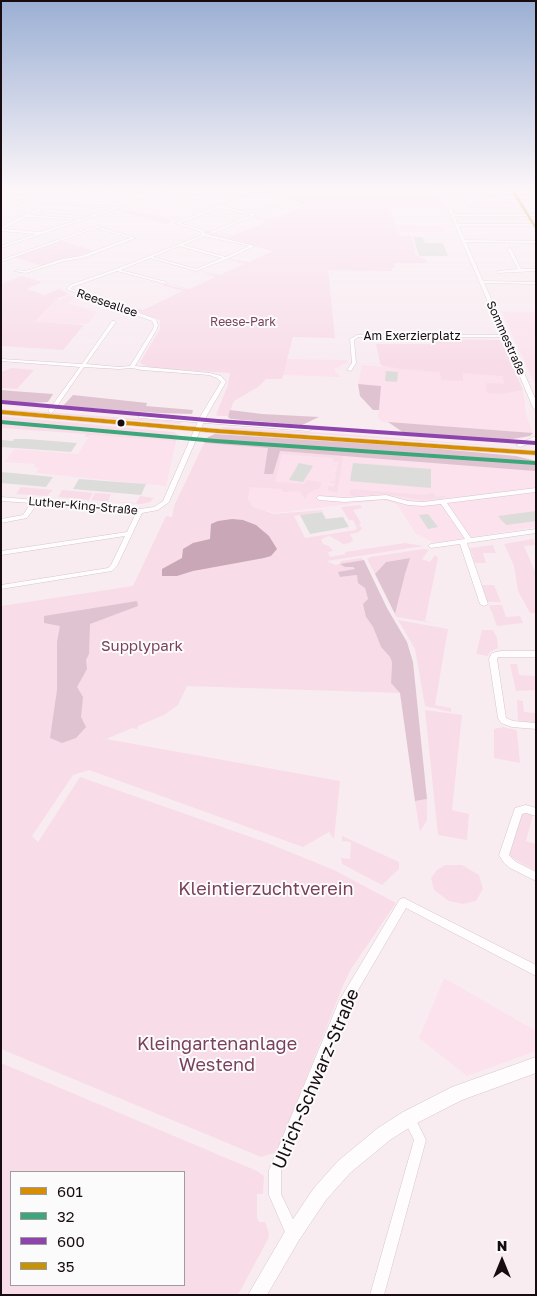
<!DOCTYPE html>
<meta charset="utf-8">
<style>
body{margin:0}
#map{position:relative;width:537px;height:1296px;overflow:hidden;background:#f8ecf1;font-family:"Golos Text",sans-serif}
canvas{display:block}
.frame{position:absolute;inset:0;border:2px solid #180c11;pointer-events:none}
.legend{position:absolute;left:10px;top:1171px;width:175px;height:115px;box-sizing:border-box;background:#fbfbfb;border:1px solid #a09b9d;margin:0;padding:6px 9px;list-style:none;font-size:15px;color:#180c11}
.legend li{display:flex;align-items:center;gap:10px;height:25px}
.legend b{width:25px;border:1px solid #a09b9d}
.north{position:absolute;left:477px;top:1236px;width:50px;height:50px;-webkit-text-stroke:4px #fbfbfb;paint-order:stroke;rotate:0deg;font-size:14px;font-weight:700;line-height:20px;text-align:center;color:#180c11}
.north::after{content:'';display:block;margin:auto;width:18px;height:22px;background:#180c11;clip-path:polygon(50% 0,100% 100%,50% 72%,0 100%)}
</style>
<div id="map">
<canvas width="537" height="1296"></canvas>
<div class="frame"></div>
<ul class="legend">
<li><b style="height:6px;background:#d68f03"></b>601</li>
<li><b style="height:6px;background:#3ea67b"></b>32</li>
<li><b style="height:6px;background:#8e44ad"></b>600</li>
<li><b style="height:6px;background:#c59304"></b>35</li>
</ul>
<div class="north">N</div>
</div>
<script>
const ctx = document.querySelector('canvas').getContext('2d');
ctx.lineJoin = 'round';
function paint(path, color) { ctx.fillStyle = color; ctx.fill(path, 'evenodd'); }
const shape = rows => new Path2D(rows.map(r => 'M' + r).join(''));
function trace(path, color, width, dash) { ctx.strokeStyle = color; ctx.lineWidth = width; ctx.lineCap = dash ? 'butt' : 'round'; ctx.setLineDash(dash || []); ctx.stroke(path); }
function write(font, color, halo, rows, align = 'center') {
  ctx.font = font + ' "Golos Text",sans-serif'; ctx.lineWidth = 4; ctx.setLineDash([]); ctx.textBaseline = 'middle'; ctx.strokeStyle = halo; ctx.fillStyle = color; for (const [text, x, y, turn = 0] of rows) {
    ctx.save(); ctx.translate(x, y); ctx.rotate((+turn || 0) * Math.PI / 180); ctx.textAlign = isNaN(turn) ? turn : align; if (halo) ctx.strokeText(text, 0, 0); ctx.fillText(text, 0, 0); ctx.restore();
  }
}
paint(shape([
 [397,225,443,226,445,232,399,232],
 [68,295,75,297,68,303,97,312,88,324,35,323,56,299,59,300],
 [502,312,536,312,536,386,525,363],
 [286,359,348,360,348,362,335,369,335,372,341,377,282,375],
 [362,365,516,376,523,391,526,414,533,433,382,422,378,418,381,386,358,384],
 [90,435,176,441,166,486,36,473,39,468,34,467,35,464,5,462,14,449,78,454],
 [279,451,536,469,536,527,435,543,416,534,397,504,383,500,276,513,264,511,253,507,248,499,250,487],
 [444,978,536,1031,536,1051,467,1076,419,1038]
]), '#fbe2ed');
paint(shape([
 [266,189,427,189,440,196,445,208,390,208,400,236,411,236,416,251,414,252,418,257,426,260,427,263,394,263,395,268,392,268,392,271,328,270,335,338,293,337,282,379,266,379,258,387,234,401,228,416,218,416,216,415,228,385,230,373,152,368,141,364,140,362,160,329,160,320,118,304,121,303,143,310,183,291,162,285,165,284,187,290,167,282,189,289,215,277,198,272,216,276,200,270,220,275,244,264,226,259,228,258,247,263,230,258,249,262,273,251,208,234,214,233,230,237,218,232,234,235,266,222,253,218,255,217,270,220,257,217,258,216,273,219,292,211,279,208,294,210,307,205,288,200,277,204,286,200,255,193],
 [509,199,511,199,515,205,504,204,505,206,516,207,517,209,470,208,468,205,474,205,472,201,510,201],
 [123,208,123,209,174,220,166,224,115,210],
 [61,241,95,251,43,266,14,257],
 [22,276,42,282,27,289,44,295,59,289,69,294,56,299,35,322,84,325,63,350,1,346,1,284],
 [431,339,501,340,523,390,502,394,487,393,486,383,504,384,503,376,463,373,463,381,441,380,440,372,402,369,383,366,380,364,376,344,432,344],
 [12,368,34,370,17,389,1,388,1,372],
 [1,410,18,410,181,422,180,424],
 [1,416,174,432,178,435,174,445,174,441,90,435,88,437,85,437,86,434,1,428],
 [223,427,343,434,536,449,316,434,264,432,222,429],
 [204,443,269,448,264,474,273,474,279,451,343,456,337,493,328,490,328,486,334,487,335,483,329,482,335,481,336,474,331,474,336,473,338,466,332,464,338,465,338,462,333,462,333,458,282,454,275,482,305,484,307,480,321,482,320,488,308,493,305,499,300,491,283,492,282,489,250,487,248,499,253,507,274,514,323,510,324,511,294,516,305,538,355,530,357,528,353,520,349,520,341,507,360,505,362,508,353,510,361,523,359,524,362,529,357,533,350,534,353,540,350,543,343,544,330,536,325,537,321,540,323,544,329,546,333,551,328,552,330,557,346,554,345,552,405,543,423,546,327,561,335,565,340,564,341,561,361,558,364,560,341,564,353,567,355,569,347,571,340,577,357,575,365,588,368,599,366,617,373,627,381,647,390,657,392,662,391,683,400,693,187,686,178,705,164,715,138,726,137,729,132,728,106,739,340,781,334,839,329,832,303,847,89,770,73,775,32,836,38,842,80,777,265,842,334,870,396,903,351,969,344,983,277,1152,261,1157,1,1049,1,606,133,586,166,516,172,517,174,506],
 [21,487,53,490,47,496,16,494],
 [351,489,423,495,433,493,436,497,446,496,444,498,423,500,384,494,353,496,350,495],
 [62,490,93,493,89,500,58,497],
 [95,493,111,494,108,501,136,503,140,496,154,498,150,502,141,504,91,500],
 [533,539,536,545,524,546,536,574,536,613,530,613,518,591,514,566,504,544],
 [493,545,496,553,483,553,486,563,475,563,470,548],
 [424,549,429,550,422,559,430,562,435,555,438,558,425,621,440,624,396,617,395,614,409,558,386,562,375,574,367,559,370,557],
 [482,585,494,585,501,602,487,602],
 [489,605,502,605,506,617,520,616,523,623,497,626],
 [398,620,448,629,435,705,451,708,451,712,425,706,415,649],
 [482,630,493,630,497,638,498,648,490,652,488,656,476,654],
 [510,664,517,664,519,675,536,676,536,690,516,691],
 [517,700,523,701,524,712,536,713,536,723,518,721],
 [425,710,462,715,452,810,469,814,467,840,438,835],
 [503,727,516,730,517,732,520,763,494,758,494,729],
 [427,799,427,820,420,832,415,801],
 [528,813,533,815,526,841,536,844,536,871,510,857,510,852,520,817,522,814],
 [342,836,399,862,399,869,382,885,342,864,341,858,350,859,351,842,342,841],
 [445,865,462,865,479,875,483,889,476,901,463,904,449,901,434,890,431,878,437,870],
 [1,1063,257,1171,264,1176,263,1194,257,1194,257,1217,259,1222,265,1222,269,1234,268,1239,238,1295,1,1295],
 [11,1172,184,1172,184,1285,11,1285]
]), '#f8dce8');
paint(shape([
 [358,384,381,386,379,410,373,410,360,396],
 [1,390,12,391,53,394,48,402,31,403,1,401],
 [73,395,147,403,146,406,193,410,192,414,158,413,63,406],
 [230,410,262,414,319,417,302,425,231,419,228,417],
 [388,422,533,433,530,436,507,440,404,433],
 [215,434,418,447,516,456,536,461,536,473,535,471,280,451,273,474,264,474,268,448,204,443,208,437],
 [410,558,405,574,395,614,375,574,386,562],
 [364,560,387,608,407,642,413,662,427,799,415,801,400,693,391,683,392,662,390,657,381,647,373,627,366,617,363,604,368,599,365,588,358,583,357,575,340,577,338,572,355,569,353,567,345,567,340,564],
 [137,601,138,606,90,624,89,654,86,660,87,669,77,687,83,697,81,717,86,727,76,738,62,743,50,738,57,690,57,642,60,626,44,623,44,616]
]), '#e0c3d0');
paint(shape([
 [232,519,243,520,256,525,269,536,277,549,271,556,264,558,193,571,177,576,162,576,162,569,182,558,183,549,193,543,210,539,211,524,218,521]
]), '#c9a7b6');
paint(shape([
 [413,237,423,237,425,243,443,243,448,256,419,256],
 [386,371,398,372,397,382,385,381],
 [14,439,27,439,77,443,71,452,1,447,1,440,13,441],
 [299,463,313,466,303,482,289,480],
 [353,463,431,469,431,488,350,481],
 [1,472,13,473,53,477,46,487,1,483],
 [79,479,132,483,146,484,141,495,73,489],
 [536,511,536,521,506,525,498,516],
 [322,512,326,519,343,517,349,527,310,534,300,515],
 [428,514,438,527,428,529,419,515]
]), '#dcddda');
const street = shape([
 [1,189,17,189,1,191,1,189],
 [56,189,95,189,160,192,168,189,173,189,164,193,218,206,260,189,264,189,222,206,254,214,276,204,279,205,214,233,206,232,213,231,251,215,219,208,180,223,203,230,205,234,255,246,227,259,196,271,150,258,121,270,166,282,166,284,117,271,72,287,71,289,156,319,158,325,157,329,135,366,210,373,221,376,226,382,206,417,169,502,158,510,142,513,117,566,112,571,1,589,1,585,108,568,111,565,125,536,1,555,1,551,127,532,136,513,37,504,27,518,1,523,1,519,23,515,31,503,1,501,1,497,140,509,154,507,163,501,200,417,221,382,217,378,209,375,142,370,132,368,119,369,84,367,53,412,51,413,48,411,80,367,1,361,1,359,82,364,112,321,114,321,116,322,86,364,119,367,130,366,153,329,154,325,152,321,66,289,70,285,124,266,202,235,201,232,175,223,215,207,160,194,1,248,1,246,36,234,1,231,1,227,29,213,31,213,30,215,81,219,93,215,37,211,36,209,96,214,113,208,23,202,1,211,1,209,19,201,1,199,1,197,31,201,116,207,157,193,56,189],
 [27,217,78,220,40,232,3,229,27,217],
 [204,236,249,246,226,257,183,245,204,236],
 [179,246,222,258,196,269,153,257,179,246],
 [430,189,434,189,445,195,536,196,536,198,446,197,454,214,536,214,536,216,454,216,458,224,534,224,536,225,534,226,459,226,465,240,536,241,536,243,466,242,483,281,536,282,536,284,484,283,508,336,535,398,534,399,529,398,503,337,358,337,354,340,356,363,351,371,347,370,352,363,350,339,357,335,502,335,443,197,430,189],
 [99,225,101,226,99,227,136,238,83,258,64,261,26,273,14,271,16,270,26,271,62,259,81,256,130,238,96,228,1,262,1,260,99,225],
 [509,248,511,249,521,269,536,269,536,271,497,273,496,272,498,271,518,269,507,249,509,248],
 [536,488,536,492,447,503,471,538,536,529,536,533,467,543,488,604,484,606,480,604,460,544,431,548,428,546,431,544,465,539,441,504,423,506,408,505,386,499,345,502,319,500,316,498,319,496,345,498,386,495,408,501,423,502,536,488],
 [501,651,536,651,536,657,498,657,497,659,506,718,513,721,536,723,536,729,512,727,501,723,498,718,489,659,492,653,501,651],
 [526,805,536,808,536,816,526,813,522,814,509,855,516,862,536,872,536,881,510,868,504,863,499,855,515,808,526,805],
 [404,898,536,965,536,976,406,908,347,1009,281,1170,281,1194,300,1234,298,1239,293,1241,288,1239,269,1195,269,1170,339,1001,400,899,404,898],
 [409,1112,413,1114,426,1140,384,1295,370,1295,414,1140,403,1118,405,1114,409,1112]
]);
const secondary = shape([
 [509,189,513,189,536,225,536,230,509,189],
 [532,396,536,399,536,410,533,408,529,398,532,396],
 [1,410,217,429,536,451,536,455,217,433,1,414,1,410],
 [142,415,309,427,313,429,309,431,140,418,138,417,142,415],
 [536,436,536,441,520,447,516,445,536,436],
 [536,1057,536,1073,462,1100,415,1124,390,1140,350,1173,326,1200,299,1240,267,1295,248,1295,287,1228,314,1188,338,1161,378,1128,403,1112,452,1087,536,1057]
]);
trace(street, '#d3c7cc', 1);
trace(secondary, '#d3c7cc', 1);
paint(street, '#fefcfd');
paint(secondary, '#fefcfd');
paint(shape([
 [1,410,217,429,536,451,536,455,217,433,1,414,1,410]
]), '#d68f03');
paint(shape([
 [1,420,216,439,535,461,536,465,216,443,1,424,1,420]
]), '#3ea67b');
paint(shape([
 [2,400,218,419,536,441,536,445,218,423,2,404,2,400]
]), '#8e44ad');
paint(shape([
 [510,189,513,189,536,226,536,230,510,189]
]), '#c59304');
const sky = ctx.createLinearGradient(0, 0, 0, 371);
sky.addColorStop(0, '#9bafd4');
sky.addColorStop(0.51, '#fcf6f9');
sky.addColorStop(1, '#fcf6f900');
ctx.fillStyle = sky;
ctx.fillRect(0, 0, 537, 371);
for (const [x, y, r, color] of [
 [121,423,4.5,"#180c11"]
]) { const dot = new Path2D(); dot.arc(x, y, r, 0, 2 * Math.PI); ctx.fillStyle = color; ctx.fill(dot); trace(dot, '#fbfbfb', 2); }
write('12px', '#180c11', '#fbfbfb', [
 ["Reeseallee",107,303,19],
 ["Am Exerzierplatz",412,336],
 ["Sommestraße",506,338,66],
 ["Luther-King-Straße",83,506,5]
]);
write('12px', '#7a415d', '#fbfbfb', [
 ["Reese-Park",243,322]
]);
write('15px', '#7a415d', '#fbfbfb', [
 ["Supplypark",142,646]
]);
write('18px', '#7a415d', '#fbfbfb', [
 ["Kleintierzuchtverein",266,889],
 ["Kleingartenanlage",217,1044],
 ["Westend",217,1065]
]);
write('18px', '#180c11', '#fbfbfb', [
 ["Ulrich-Schwarz-Straße",316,1079,-67]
]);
</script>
